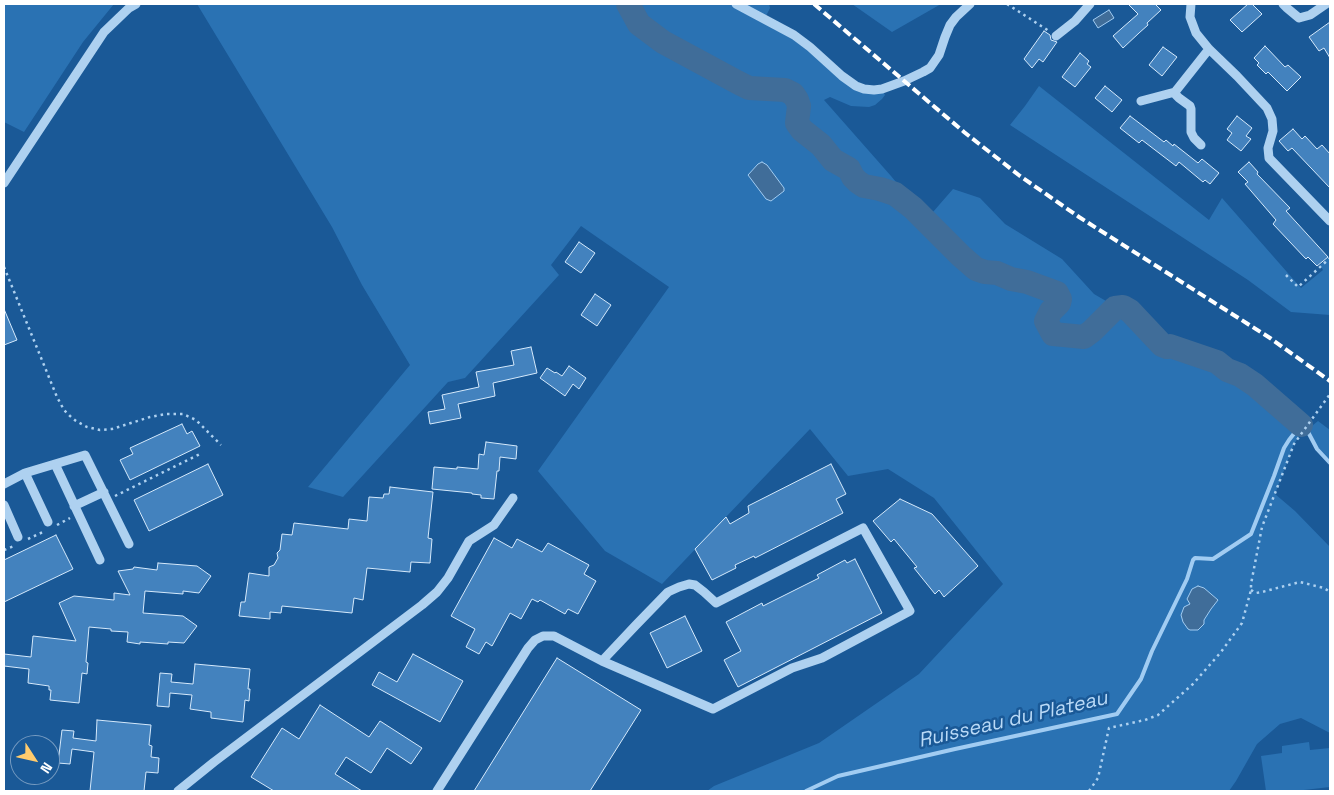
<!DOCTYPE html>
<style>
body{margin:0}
#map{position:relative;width:1334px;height:795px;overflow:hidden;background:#1a5997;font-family:"Space Grotesk",sans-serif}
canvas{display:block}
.frame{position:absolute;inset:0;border:5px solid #fff;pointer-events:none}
.north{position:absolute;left:10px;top:735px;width:50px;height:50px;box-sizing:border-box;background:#1a5997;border:1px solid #769bc1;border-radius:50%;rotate:125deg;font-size:14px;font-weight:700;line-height:20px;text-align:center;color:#fff}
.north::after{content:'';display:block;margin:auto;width:18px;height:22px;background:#ffcb6d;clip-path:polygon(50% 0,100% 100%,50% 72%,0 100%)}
</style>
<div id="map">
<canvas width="1334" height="795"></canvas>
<div class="frame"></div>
<div class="north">N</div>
</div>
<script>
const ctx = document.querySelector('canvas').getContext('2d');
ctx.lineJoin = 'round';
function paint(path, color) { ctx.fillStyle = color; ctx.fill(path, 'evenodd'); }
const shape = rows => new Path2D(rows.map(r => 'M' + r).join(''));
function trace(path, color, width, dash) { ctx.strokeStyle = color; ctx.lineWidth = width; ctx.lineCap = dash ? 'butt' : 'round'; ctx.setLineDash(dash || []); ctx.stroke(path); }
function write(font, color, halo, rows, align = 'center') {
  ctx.font = font + ' "Space Grotesk",sans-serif'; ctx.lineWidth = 5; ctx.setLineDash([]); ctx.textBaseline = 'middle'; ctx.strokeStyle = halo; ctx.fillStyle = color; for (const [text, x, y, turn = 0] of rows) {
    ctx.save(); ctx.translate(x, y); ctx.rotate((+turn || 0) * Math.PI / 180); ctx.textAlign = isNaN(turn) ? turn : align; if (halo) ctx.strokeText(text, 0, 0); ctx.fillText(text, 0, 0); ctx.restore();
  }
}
paint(shape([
 [4,4,114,4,83,42,24,132,4,122],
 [197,4,769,4,770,8,765,18,856,86,882,89,885,95,882,99,875,105,869,107,851,106,830,97,824,100,891,176,905,193,917,211,926,220,953,189,980,198,1005,224,1062,259,1094,294,1118,308,1123,307,1130,311,1162,344,1167,347,1170,346,1217,362,1227,370,1240,375,1255,385,1305,428,1294,444,1275,494,1295,511,1330,547,1330,733,1301,718,1280,724,1257,744,1236,781,1229,791,931,791,930,790,925,791,707,791,714,786,819,743,919,674,1003,584,934,498,888,469,848,476,810,429,662,584,605,551,538,471,669,287,581,226,551,265,559,275,465,378,448,382,343,497,308,487,410,365,362,285,332,227],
 [852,4,941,4,892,32],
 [1039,86,1209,220,1222,198,1301,288,1323,270,1320,265,1330,256,1330,315,1291,312,1248,280,1010,125,1025,106],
 [1156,334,1213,351,1233,368,1218,360,1170,342,1164,342],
 [1318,421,1330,430,1330,463,1317,449,1307,430],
 [1309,742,1310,750,1330,748,1330,787,1295,791,1266,791,1261,756,1282,753,1282,746]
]), '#2a72b3');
const water = shape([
 [1109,10,1114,18,1098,28,1093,20,1109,10],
 [641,15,643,16,647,24,644,35,639,34,636,32,631,27,628,19,641,15],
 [762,162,767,165,784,188,784,191,771,201,766,199,748,175,758,164,762,162],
 [1198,586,1204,588,1218,600,1211,609,1204,620,1204,624,1198,630,1190,630,1188,629,1183,622,1181,615,1184,607,1190,604,1187,599,1192,589,1198,586]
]);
paint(water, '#406d99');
trace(water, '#a1ccf2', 1);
trace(shape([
 [806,791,838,776,955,749,1117,714,1141,679,1152,651,1187,579,1193,560,1195,558,1213,559,1251,534,1274,476,1284,448,1289,440,1300,426,1301,425,1307,430,1317,449,1330,463]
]), '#a1ccf2', 4);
trace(shape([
 [628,4,639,24,663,42,737,82,749,88,785,90,793,94,797,100,799,106,797,123,802,130,821,145,833,160,849,169,853,177,858,182,864,186,880,189,895,194,913,208,961,256,976,269,985,272,997,273,1011,279,1027,282,1057,293,1060,299,1059,303,1051,311,1046,321,1053,334,1084,337,1092,331,1115,308,1123,307,1130,311,1162,345,1167,347,1170,346,1217,362,1227,370,1240,375,1255,385,1301,425]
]), '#406d99', 24);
const building = shape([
 [1128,4,1155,4,1161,10,1147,23,1148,25,1139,33,1123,48,1113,36,1138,14,1128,4],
 [1248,4,1252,4,1262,14,1242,32,1230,20,1248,4],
 [1330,22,1330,58,1324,48,1319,51,1309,37,1330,22],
 [1044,31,1050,35,1051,40,1057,42,1043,62,1039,59,1032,68,1024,59,1044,31],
 [1265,46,1285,67,1288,65,1301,77,1287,91,1268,72,1266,74,1257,65,1259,63,1254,58,1265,46],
 [1163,47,1177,57,1162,76,1149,65,1163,47],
 [1080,53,1089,61,1087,64,1091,67,1075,87,1062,77,1080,53],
 [1105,86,1122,100,1112,112,1095,98,1105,86],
 [1130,116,1164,142,1166,140,1173,146,1174,144,1198,163,1202,159,1219,173,1210,184,1205,180,1203,182,1179,162,1176,166,1142,140,1139,143,1120,128,1130,116],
 [1237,116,1252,128,1246,136,1251,139,1241,151,1227,140,1232,133,1227,129,1237,116],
 [1293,129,1302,139,1305,136,1317,149,1322,145,1330,154,1330,188,1292,148,1288,151,1279,141,1293,129],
 [1249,162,1258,172,1257,174,1290,208,1286,211,1328,257,1317,266,1308,257,1306,259,1273,224,1276,220,1245,184,1248,182,1238,172,1249,162],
 [579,242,595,253,581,273,565,262,579,242],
 [595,294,611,305,597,326,581,315,595,294],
 [4,309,17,340,4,345,4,309],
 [531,347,537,373,493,383,495,396,458,404,461,418,430,424,428,412,445,409,442,395,479,387,476,372,514,365,511,351,531,347],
 [569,366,586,378,579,389,573,384,565,396,540,378,547,368,555,373,556,372,562,376,569,366],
 [182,424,187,434,192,431,200,446,130,480,120,460,133,454,130,448,182,424],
 [486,442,517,446,516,459,500,457,499,471,497,471,494,499,481,498,481,495,472,494,472,493,432,489,434,467,457,469,457,467,478,469,479,454,484,455,486,442],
 [208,464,223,495,149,531,134,500,208,464],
 [831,464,846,494,836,499,843,513,755,558,754,556,735,565,736,568,712,580,695,549,726,517,730,524,749,513,748,506,831,464],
 [390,487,433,492,428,538,432,539,430,563,411,562,410,572,367,568,363,600,354,598,352,613,282,606,281,613,270,612,270,619,239,616,241,602,245,602,249,573,269,576,269,567,274,565,278,558,277,553,280,550,282,534,292,535,294,523,348,529,349,519,367,521,369,497,383,498,384,494,389,494,390,487],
 [900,499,932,514,978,566,944,597,939,590,935,594,914,568,917,567,894,539,891,542,873,521,900,499],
 [56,535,73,569,4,602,4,560,56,535],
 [494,538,512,548,517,539,542,552,548,543,589,565,584,574,596,581,578,614,568,609,565,614,540,600,538,602,532,599,521,619,510,613,492,646,486,642,479,654,466,647,475,629,451,616,494,538],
 [855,559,882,613,738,687,724,660,741,651,726,622,762,603,763,606,819,578,817,575,845,560,847,563,855,559],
 [158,563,197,566,211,576,199,593,183,591,183,594,145,591,143,613,183,616,197,626,184,643,168,642,168,644,140,642,140,644,127,642,128,632,111,631,111,629,89,627,86,662,88,663,87,674,82,673,79,703,50,700,51,690,49,690,49,686,28,683,29,669,4,666,4,654,31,657,33,636,76,641,59,603,74,596,114,600,114,593,130,595,118,571,133,569,134,567,157,570,158,563],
 [685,616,702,651,667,668,650,633,685,616],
 [413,654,463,681,440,722,372,685,379,672,397,682,413,654],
 [557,658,641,710,590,791,474,791,557,658],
 [195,664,250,669,248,689,250,689,249,701,245,700,243,722,211,718,211,712,190,709,192,695,170,693,169,707,157,706,160,673,172,674,171,682,193,684,195,664],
 [320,705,369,737,380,721,422,748,411,764,387,748,371,773,346,757,335,774,362,791,274,791,251,777,282,728,299,739,320,705],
 [97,720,151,725,149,745,152,746,151,757,159,758,158,773,146,772,144,791,90,791,94,752,72,749,70,764,58,763,62,730,74,731,73,738,96,741,97,720]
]);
paint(building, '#4382be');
trace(building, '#d5e9fb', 1);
trace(shape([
 [1007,4,1049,31],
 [4,267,57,397,64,410,70,416,76,421,87,427,100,430,112,429,150,417,166,414,183,414,196,420,221,445],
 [1286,275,1298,287,1330,258],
 [115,496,200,454],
 [57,525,70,518],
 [28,539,43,532],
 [4,550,14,546],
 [1251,590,1256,593,1262,592,1300,582,1324,588,1330,592],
 [1089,791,1098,778,1109,728,1145,720,1158,715,1193,684,1221,652,1242,623,1251,590,1251,584,1262,527,1294,444,1330,394]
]), '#aed1f0', 2.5, [2.5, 4]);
trace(shape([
 [736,4,794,35,810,47,842,76,856,86,864,89,874,90,882,89,904,81,923,72,930,68,939,55,945,37,950,25,956,17,970,4],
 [1191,4,1190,17,1196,33,1209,49,1237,76,1267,108,1272,119,1273,131,1268,148,1269,158,1330,221],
 [1283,4,1287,8,1299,18,1310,15,1326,4],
 [1056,36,1075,21,1090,4],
 [1175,92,1209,49],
 [1141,101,1175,92,1176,95,1179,98,1190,106,1191,109,1191,132,1194,138,1201,145],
 [4,183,104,32,129,8,136,4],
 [55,464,100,560],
 [25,473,48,522],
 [4,484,25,473,85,455,129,544],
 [4,505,18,537],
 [74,506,104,492],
 [178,791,214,762,422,605,437,592,448,578,469,541,494,525,513,498],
 [437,791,528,648,535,640,543,636,554,636,602,661,713,709,792,668,822,658,910,611,863,528,716,603,704,592,695,585,689,584,679,587,668,592,636,625,602,661]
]), '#aed1f0', 9);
trace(shape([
 [814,4,964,132,1020,176,1079,217,1270,338,1330,381]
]), '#fff', 4, [9, 4]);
write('italic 20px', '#badaf7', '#1a5997', [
 ["Ruisseau du Plateau",1013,720,-13]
]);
</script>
